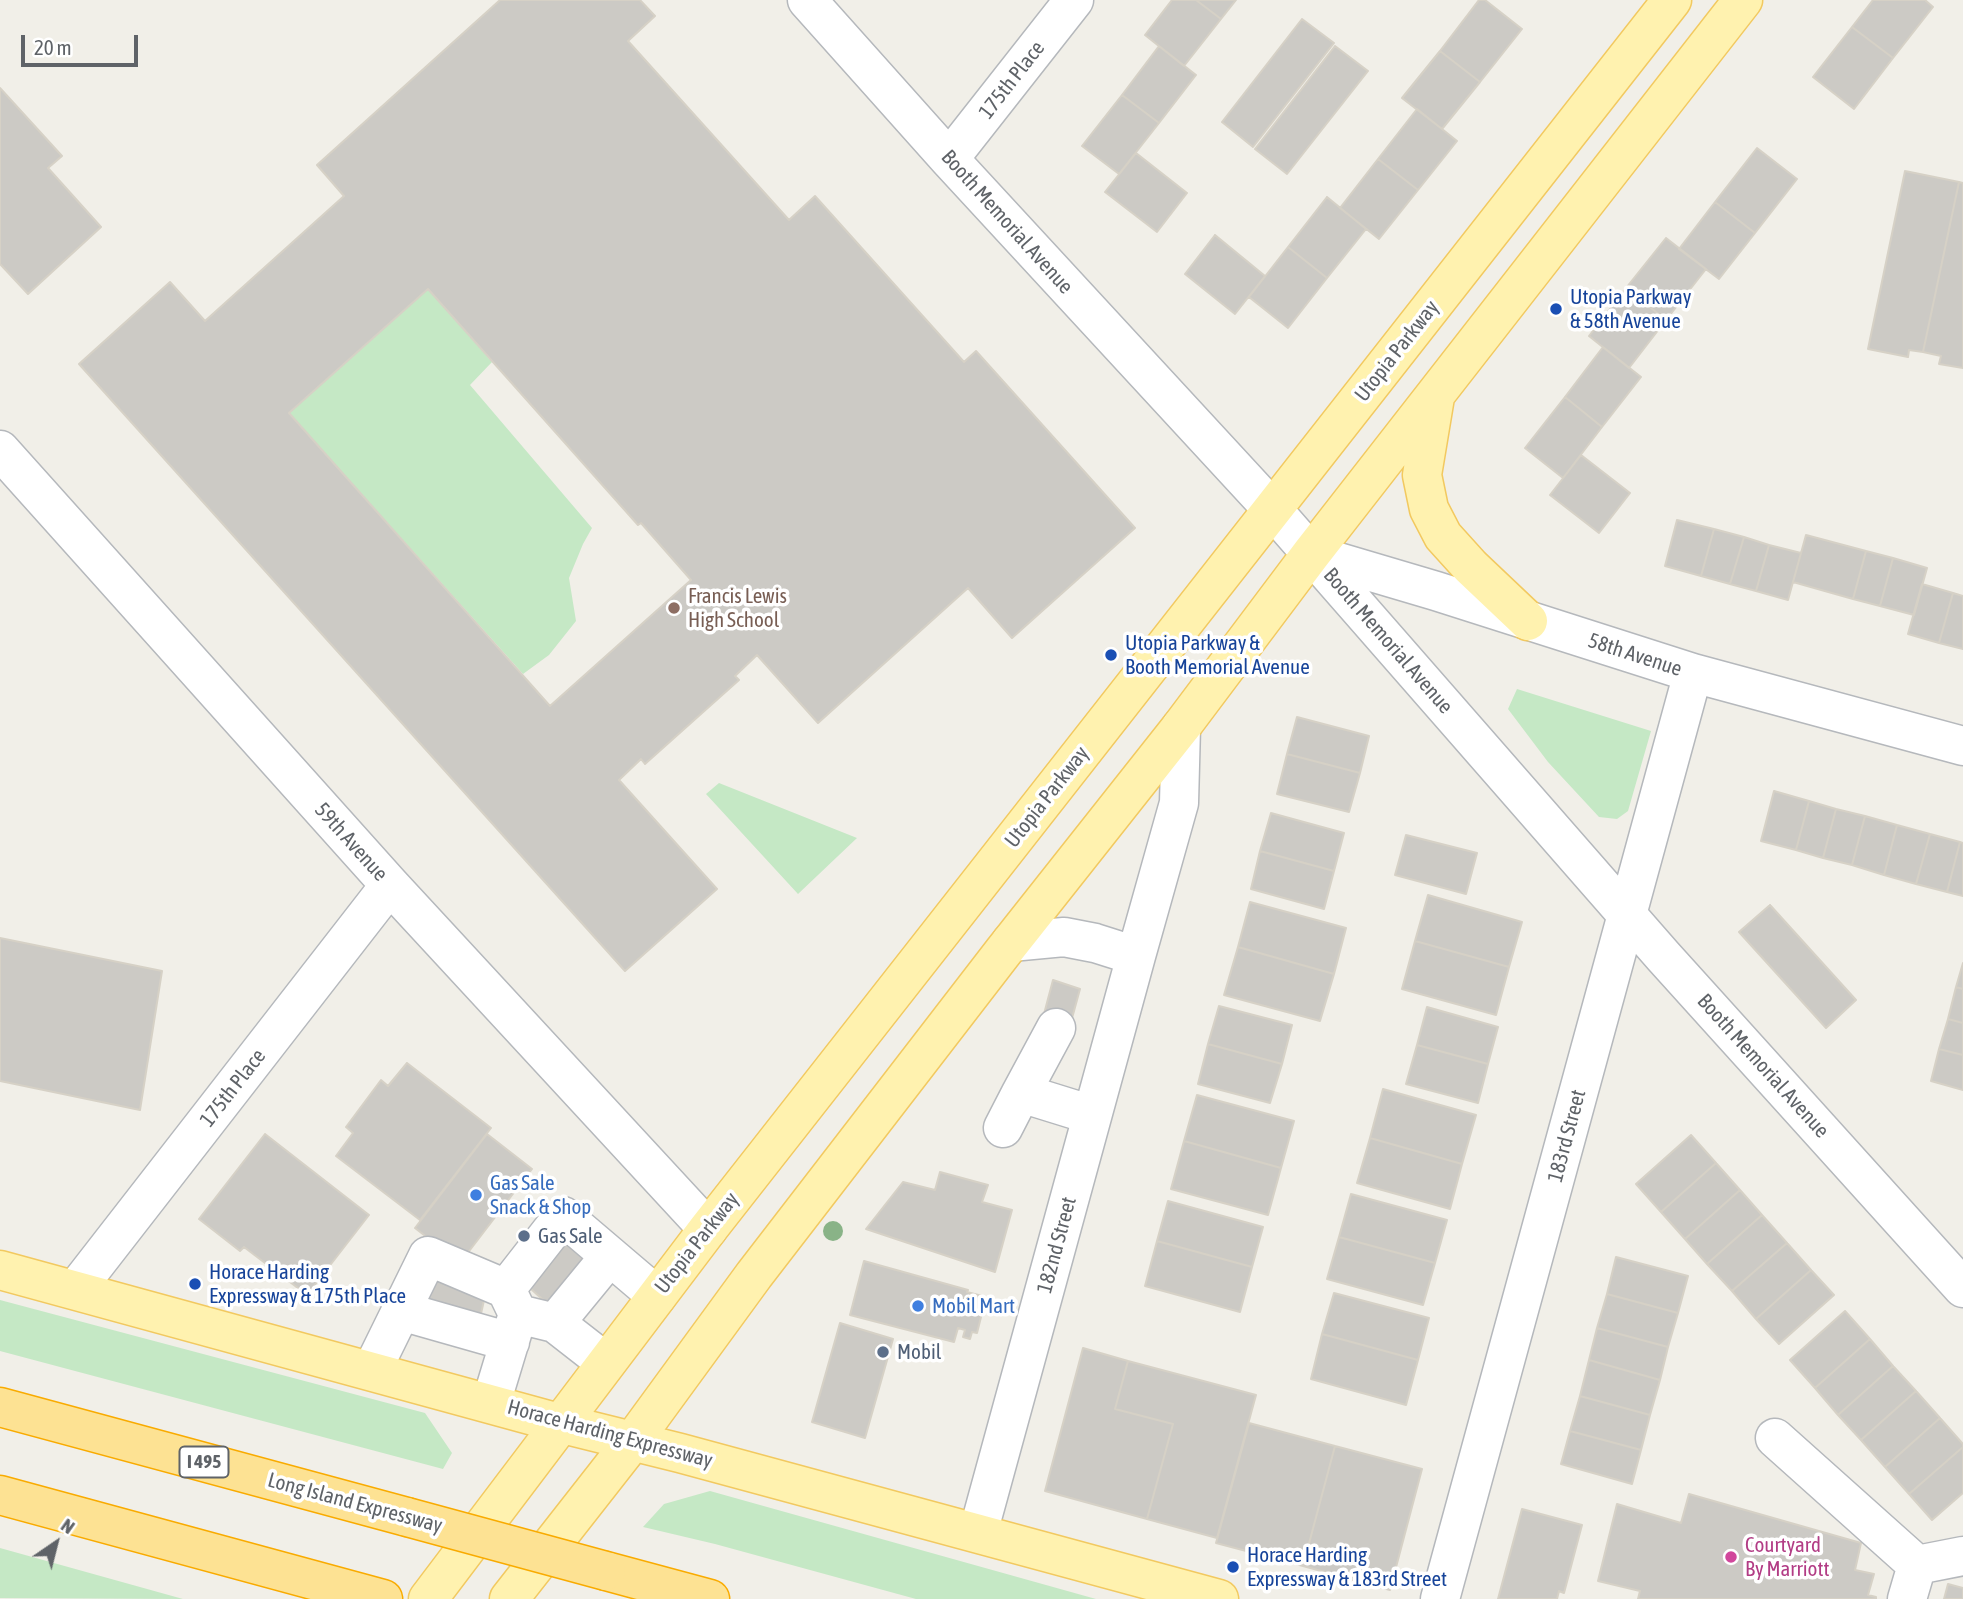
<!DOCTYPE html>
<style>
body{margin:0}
#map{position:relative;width:1963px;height:1599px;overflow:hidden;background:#f1efe8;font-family:"Asap Condensed",sans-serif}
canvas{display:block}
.north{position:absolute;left:21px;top:1508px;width:70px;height:70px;-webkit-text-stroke:5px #fff;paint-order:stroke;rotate:35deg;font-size:19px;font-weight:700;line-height:28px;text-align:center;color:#5f6368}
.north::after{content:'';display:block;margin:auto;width:24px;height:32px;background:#5f6368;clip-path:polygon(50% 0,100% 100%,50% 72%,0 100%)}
.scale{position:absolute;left:21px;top:35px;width:117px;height:32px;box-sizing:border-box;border:4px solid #5f6368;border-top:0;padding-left:9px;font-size:21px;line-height:24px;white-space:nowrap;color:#5f6368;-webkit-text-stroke:5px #fff;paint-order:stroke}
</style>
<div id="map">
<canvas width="1963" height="1599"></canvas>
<div class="north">N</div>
<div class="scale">20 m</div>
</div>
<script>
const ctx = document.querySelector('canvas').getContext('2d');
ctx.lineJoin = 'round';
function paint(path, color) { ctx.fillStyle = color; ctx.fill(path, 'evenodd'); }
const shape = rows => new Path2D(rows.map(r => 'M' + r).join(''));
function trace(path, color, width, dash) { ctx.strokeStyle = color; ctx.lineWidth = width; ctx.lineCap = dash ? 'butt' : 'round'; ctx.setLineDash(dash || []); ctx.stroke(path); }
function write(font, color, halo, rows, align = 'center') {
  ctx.font = font + ' "Asap Condensed",sans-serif'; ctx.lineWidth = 7; ctx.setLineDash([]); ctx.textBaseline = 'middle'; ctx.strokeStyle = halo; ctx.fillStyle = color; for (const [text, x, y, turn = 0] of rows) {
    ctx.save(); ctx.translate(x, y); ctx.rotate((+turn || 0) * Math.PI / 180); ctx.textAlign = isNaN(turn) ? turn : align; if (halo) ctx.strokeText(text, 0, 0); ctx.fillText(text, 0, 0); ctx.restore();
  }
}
paint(shape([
 [428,289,492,362,470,385,592,528,583,544,569,578,576,621,549,655,523,674,289,413],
 [1517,689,1651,731,1628,811,1617,819,1599,817,1548,762,1508,709],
 [719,783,857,838,798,894,706,794],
 [0,1300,425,1413,452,1453,443,1469,0,1351],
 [710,1491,1096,1599,916,1599,715,1544,643,1527,664,1504],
 [0,1548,183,1599,0,1598]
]), '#c5e8c5');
const building = shape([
 [500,0,640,0,655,16,628,41,789,220,815,196,964,362,976,351,1135,528,1012,638,968,588,818,723,757,655,735,676,739,680,645,764,641,759,619,780,717,889,625,971,79,364,170,282,205,321,344,196,317,165,500,0],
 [428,289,638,525,641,523,691,580,550,706,289,413,428,289],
 [1172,0,1196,0,1221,19,1184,66,1145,35,1172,0],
 [1196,0,1236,0,1221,19,1196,0],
 [1479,0,1485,0,1522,29,1480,82,1440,51,1479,0],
 [1873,0,1925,0,1933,7,1893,58,1852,27,1873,0],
 [1302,19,1334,43,1253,147,1222,122,1302,19],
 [1852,27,1893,58,1854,109,1813,77,1852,27],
 [1159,46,1196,75,1159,123,1122,95,1159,46],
 [1335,46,1368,71,1287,174,1255,149,1335,46],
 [1440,51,1480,82,1442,129,1402,98,1440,51],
 [0,88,62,156,48,168,101,227,28,294,0,264,0,88],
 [1122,95,1159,123,1119,174,1082,146,1122,95],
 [1417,109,1457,141,1418,190,1378,159,1417,109],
 [1757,148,1797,179,1755,233,1715,202,1757,148],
 [1136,153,1187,193,1157,232,1105,192,1136,153],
 [1378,159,1418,190,1379,239,1340,208,1378,159],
 [1905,171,1959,182,1923,352,1909,350,1908,357,1868,349,1905,171],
 [1959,182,1963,183,1963,368,1939,364,1941,356,1923,352,1959,182],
 [1327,197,1366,229,1327,278,1288,247,1327,197],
 [1715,202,1755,233,1719,279,1679,249,1715,202],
 [1215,235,1265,276,1235,314,1185,274,1215,235],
 [1666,238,1706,269,1666,320,1626,288,1666,238],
 [1288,247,1327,278,1288,328,1249,297,1288,247],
 [1626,288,1666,320,1629,368,1589,336,1626,288],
 [1603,347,1641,377,1602,427,1565,397,1603,347],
 [1565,397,1602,427,1563,478,1525,448,1565,397],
 [1581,455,1630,493,1599,533,1550,495,1581,455],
 [1677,520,1714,529,1701,576,1665,566,1677,520],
 [1714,529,1744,537,1730,584,1701,576,1714,529],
 [1806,535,1866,551,1853,599,1793,582,1806,535],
 [1744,537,1769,545,1756,591,1730,584,1744,537],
 [1769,545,1801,553,1788,600,1756,591,1769,545],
 [1866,551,1893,558,1880,606,1853,599,1866,551],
 [1893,558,1927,568,1914,615,1880,606,1893,558],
 [1922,584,1953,593,1939,643,1908,634,1922,584],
 [1953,593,1963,596,1963,649,1939,643,1953,593],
 [1297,717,1369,736,1360,773,1287,754,1297,717],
 [1287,754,1360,773,1349,812,1277,794,1287,754],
 [1774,791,1809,801,1796,850,1761,841,1774,791],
 [1809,801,1836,809,1823,858,1796,850,1809,801],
 [1836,809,1865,816,1852,865,1823,858,1836,809],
 [1271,813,1344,833,1334,871,1260,851,1271,813],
 [1865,816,1897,825,1884,875,1852,865,1865,816],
 [1897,825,1930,834,1916,884,1884,875,1897,825],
 [1930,834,1960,842,1947,892,1916,884,1930,834],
 [1406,835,1477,853,1466,894,1395,875,1406,835],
 [1960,842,1963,843,1963,896,1947,892,1960,842],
 [1260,851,1334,871,1324,909,1251,889,1260,851],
 [1428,895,1522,922,1509,967,1415,941,1428,895],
 [1250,902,1346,928,1334,974,1238,947,1250,902],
 [1770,905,1856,1000,1826,1028,1739,932,1770,905],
 [0,938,162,971,140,1110,0,1081,0,938],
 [1415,941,1509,967,1496,1015,1402,989,1415,941],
 [1238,947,1334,974,1320,1021,1224,995,1238,947],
 [1963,963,1963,989,1956,987,1963,963],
 [1053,980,1080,989,1071,1022,1044,1014,1053,980],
 [1956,987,1963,989,1963,1023,1948,1019,1956,987],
 [1219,1006,1292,1025,1282,1064,1208,1044,1219,1006],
 [1427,1007,1498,1027,1488,1064,1417,1045,1427,1007],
 [1948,1019,1963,1023,1963,1055,1939,1049,1948,1019],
 [1208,1044,1282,1064,1270,1103,1198,1084,1208,1044],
 [1417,1045,1488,1064,1478,1103,1406,1084,1417,1045],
 [1939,1049,1963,1055,1963,1090,1931,1081,1939,1049],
 [407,1063,491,1128,420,1220,336,1156,353,1133,346,1127,381,1080,388,1086,407,1063],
 [1383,1089,1476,1115,1462,1164,1370,1138,1383,1089],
 [1197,1095,1294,1121,1281,1168,1184,1141,1197,1095],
 [265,1134,369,1215,307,1295,244,1247,240,1251,199,1219,265,1134],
 [487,1134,532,1169,460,1263,415,1228,487,1134],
 [1691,1135,1716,1163,1661,1212,1636,1184,1691,1135],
 [1370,1138,1462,1164,1450,1209,1357,1183,1370,1138],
 [1184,1141,1281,1168,1268,1215,1171,1189,1184,1141],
 [1716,1163,1740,1190,1685,1239,1661,1212,1716,1163],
 [940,1172,988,1185,982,1202,1012,1210,995,1272,866,1229,903,1182,935,1190,940,1172],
 [1740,1190,1762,1215,1707,1264,1685,1239,1740,1190],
 [1351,1194,1447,1220,1435,1263,1339,1237,1351,1194],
 [1168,1201,1263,1227,1252,1267,1157,1241,1168,1201],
 [1762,1215,1787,1243,1732,1291,1707,1264,1762,1215],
 [557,1235,592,1261,553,1309,520,1279,557,1235],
 [1339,1237,1435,1263,1423,1305,1327,1279,1339,1237],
 [1157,1241,1252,1267,1240,1312,1145,1286,1157,1241],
 [1787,1243,1811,1270,1756,1319,1732,1291,1787,1243],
 [1616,1257,1688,1276,1678,1313,1607,1294,1616,1257],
 [864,1261,968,1290,967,1292,986,1297,977,1333,972,1332,970,1339,963,1337,965,1330,958,1328,954,1342,850,1315,864,1261],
 [1811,1270,1834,1295,1779,1344,1756,1319,1811,1270],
 [434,1272,487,1287,478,1327,420,1311,434,1272],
 [1334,1293,1429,1318,1418,1360,1322,1334,1334,1293],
 [1607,1294,1678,1313,1668,1347,1597,1328,1607,1294],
 [1845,1311,1870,1339,1815,1388,1790,1360,1845,1311],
 [840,1323,893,1339,865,1438,812,1422,840,1323],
 [1597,1328,1668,1347,1660,1380,1589,1360,1597,1328],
 [1322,1334,1418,1360,1406,1405,1311,1379,1322,1334],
 [1870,1339,1893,1366,1838,1415,1815,1388,1870,1339],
 [1083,1348,1128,1361,1115,1409,1173,1424,1147,1519,1045,1491,1083,1348],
 [1589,1360,1660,1380,1650,1415,1580,1396,1589,1360],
 [1128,1361,1256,1395,1217,1538,1147,1519,1173,1424,1115,1409,1128,1361],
 [1893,1366,1916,1391,1861,1440,1838,1415,1893,1366],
 [1916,1391,1940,1418,1885,1467,1861,1440,1916,1391],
 [1580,1396,1650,1415,1641,1450,1570,1431,1580,1396],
 [1940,1418,1963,1444,1963,1447,1909,1494,1885,1467,1940,1418],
 [1249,1423,1335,1446,1303,1566,1216,1543,1249,1423],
 [1570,1431,1641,1450,1632,1484,1561,1464,1570,1431],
 [1335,1446,1422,1469,1390,1590,1303,1566,1335,1446],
 [1963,1447,1963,1493,1932,1520,1909,1494,1963,1447],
 [1689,1494,1861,1543,1855,1570,1874,1574,1868,1595,1876,1597,1876,1599,1638,1599,1640,1591,1598,1581,1617,1504,1681,1523,1689,1494],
 [1522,1509,1582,1525,1564,1593,1559,1591,1557,1599,1498,1599,1522,1509],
 [1948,1584,1963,1588,1963,1599,1944,1599,1948,1584]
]);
paint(building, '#cccac5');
trace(building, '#d6d1c6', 2);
const minor = shape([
 [807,0,949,159,1273,510,1663,956,1963,1288],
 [949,159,1074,0],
 [0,450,390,885,708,1229],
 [1311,554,1436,591,1693,673,1963,746],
 [1011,942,1064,937,1095,943,1136,956],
 [1056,1028,1021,1093,1092,1115],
 [1003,1128,1021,1093],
 [610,1256,657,1296],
 [76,1289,390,885],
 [506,1289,563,1216,610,1256,555,1323,518,1314],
 [401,1311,510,1342],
 [555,1323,605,1362],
 [372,1370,428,1256,506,1289,518,1314,491,1403],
 [1775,1438,1917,1565],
 [978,1533,1136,956,1179,803,1181,727],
 [1440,1599,1693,673],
 [1907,1599,1917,1565,1963,1556]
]);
const major = shape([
 [1435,397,1422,475,1429,509,1443,536,1471,567,1528,621],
 [0,1270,559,1423,680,1453,1219,1599],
 [428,1599,708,1229,1672,0],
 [509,1599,632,1442,754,1275,1003,952,1181,727,1311,554,1743,0]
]);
const highway = shape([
 [0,1407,407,1517],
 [0,1495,383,1599],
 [606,1571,710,1599]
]);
trace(minor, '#b5b8bc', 41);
trace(major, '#f2c960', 41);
trace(highway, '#f9ab00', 41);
trace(minor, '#fff', 38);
trace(major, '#fff2af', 38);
trace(highway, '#fde293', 38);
const highwayBridge = shape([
 [407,1517,606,1571]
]);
trace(highwayBridge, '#f9ab00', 41, []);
trace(highwayBridge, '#fde293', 38);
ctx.fillStyle = '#89b387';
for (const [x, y] of [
 [833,1231]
]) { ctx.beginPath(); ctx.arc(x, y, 10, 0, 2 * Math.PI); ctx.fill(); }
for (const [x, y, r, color] of [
 [1556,309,7,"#1a4fb4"],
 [674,608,7,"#8d6e63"],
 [1111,655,7,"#1a4fb4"],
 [476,1195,7,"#3f7fe0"],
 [524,1236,7,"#5c6f8a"],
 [195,1284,7,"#1a4fb4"],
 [918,1306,7,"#3f7fe0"],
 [883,1352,7,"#5c6f8a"],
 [1731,1557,7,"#d1479c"],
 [1233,1567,7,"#1a4fb4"]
]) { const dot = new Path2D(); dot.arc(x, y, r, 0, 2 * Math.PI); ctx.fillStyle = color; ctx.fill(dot); trace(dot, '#fff', 2.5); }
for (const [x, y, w] of [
 [204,1462,49]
]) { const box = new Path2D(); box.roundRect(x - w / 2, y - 15.5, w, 31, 5); ctx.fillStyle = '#fff'; ctx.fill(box); trace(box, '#5f6368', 2); }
write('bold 19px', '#5f6368', null, [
 ["I 495",204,1462]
]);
write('21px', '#5f6368', '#fff', [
 ["175th Place",1012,80,-52],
 ["Booth Memorial Avenue",1007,222,48],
 ["Utopia Parkway",1397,351,-52],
 ["Booth Memorial Avenue",1388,641,49],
 ["58th Avenue",1635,655,18],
 ["Utopia Parkway",1047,797,-52],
 ["59th Avenue",351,842,48],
 ["Booth Memorial Avenue",1763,1066,48],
 ["175th Place",233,1088,-52],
 ["183rd Street",1567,1136,-75],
 ["Utopia Parkway",697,1243,-52],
 ["182nd Street",1057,1245,-75],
 ["Horace Harding Expressway",610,1434,15],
 ["Long Island Expressway",355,1503,15]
]);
write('21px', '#164399', '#fff', [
 ["Utopia Parkway",1570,297],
 ["& 58th Avenue",1570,321],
 ["Utopia Parkway &",1125,643],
 ["Booth Memorial Avenue",1125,667],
 ["Horace Harding",209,1272],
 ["Expressway & 175th Place",209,1296],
 ["Horace Harding",1247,1555],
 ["Expressway & 183rd Street",1247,1579]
], 'left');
write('21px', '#785e54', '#fff', [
 ["Francis Lewis",688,596],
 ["High School",688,620]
], 'left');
write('21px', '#366cbe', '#fff', [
 ["Gas Sale",490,1183],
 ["Snack & Shop",490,1207],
 ["Mobil Mart",932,1306]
], 'left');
write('21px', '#4e5e75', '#fff', [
 ["Gas Sale",538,1236],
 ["Mobil",897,1352]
], 'left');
write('21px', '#b23c85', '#fff', [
 ["Courtyard",1745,1545],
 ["By Marriott",1745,1569]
], 'left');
</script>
